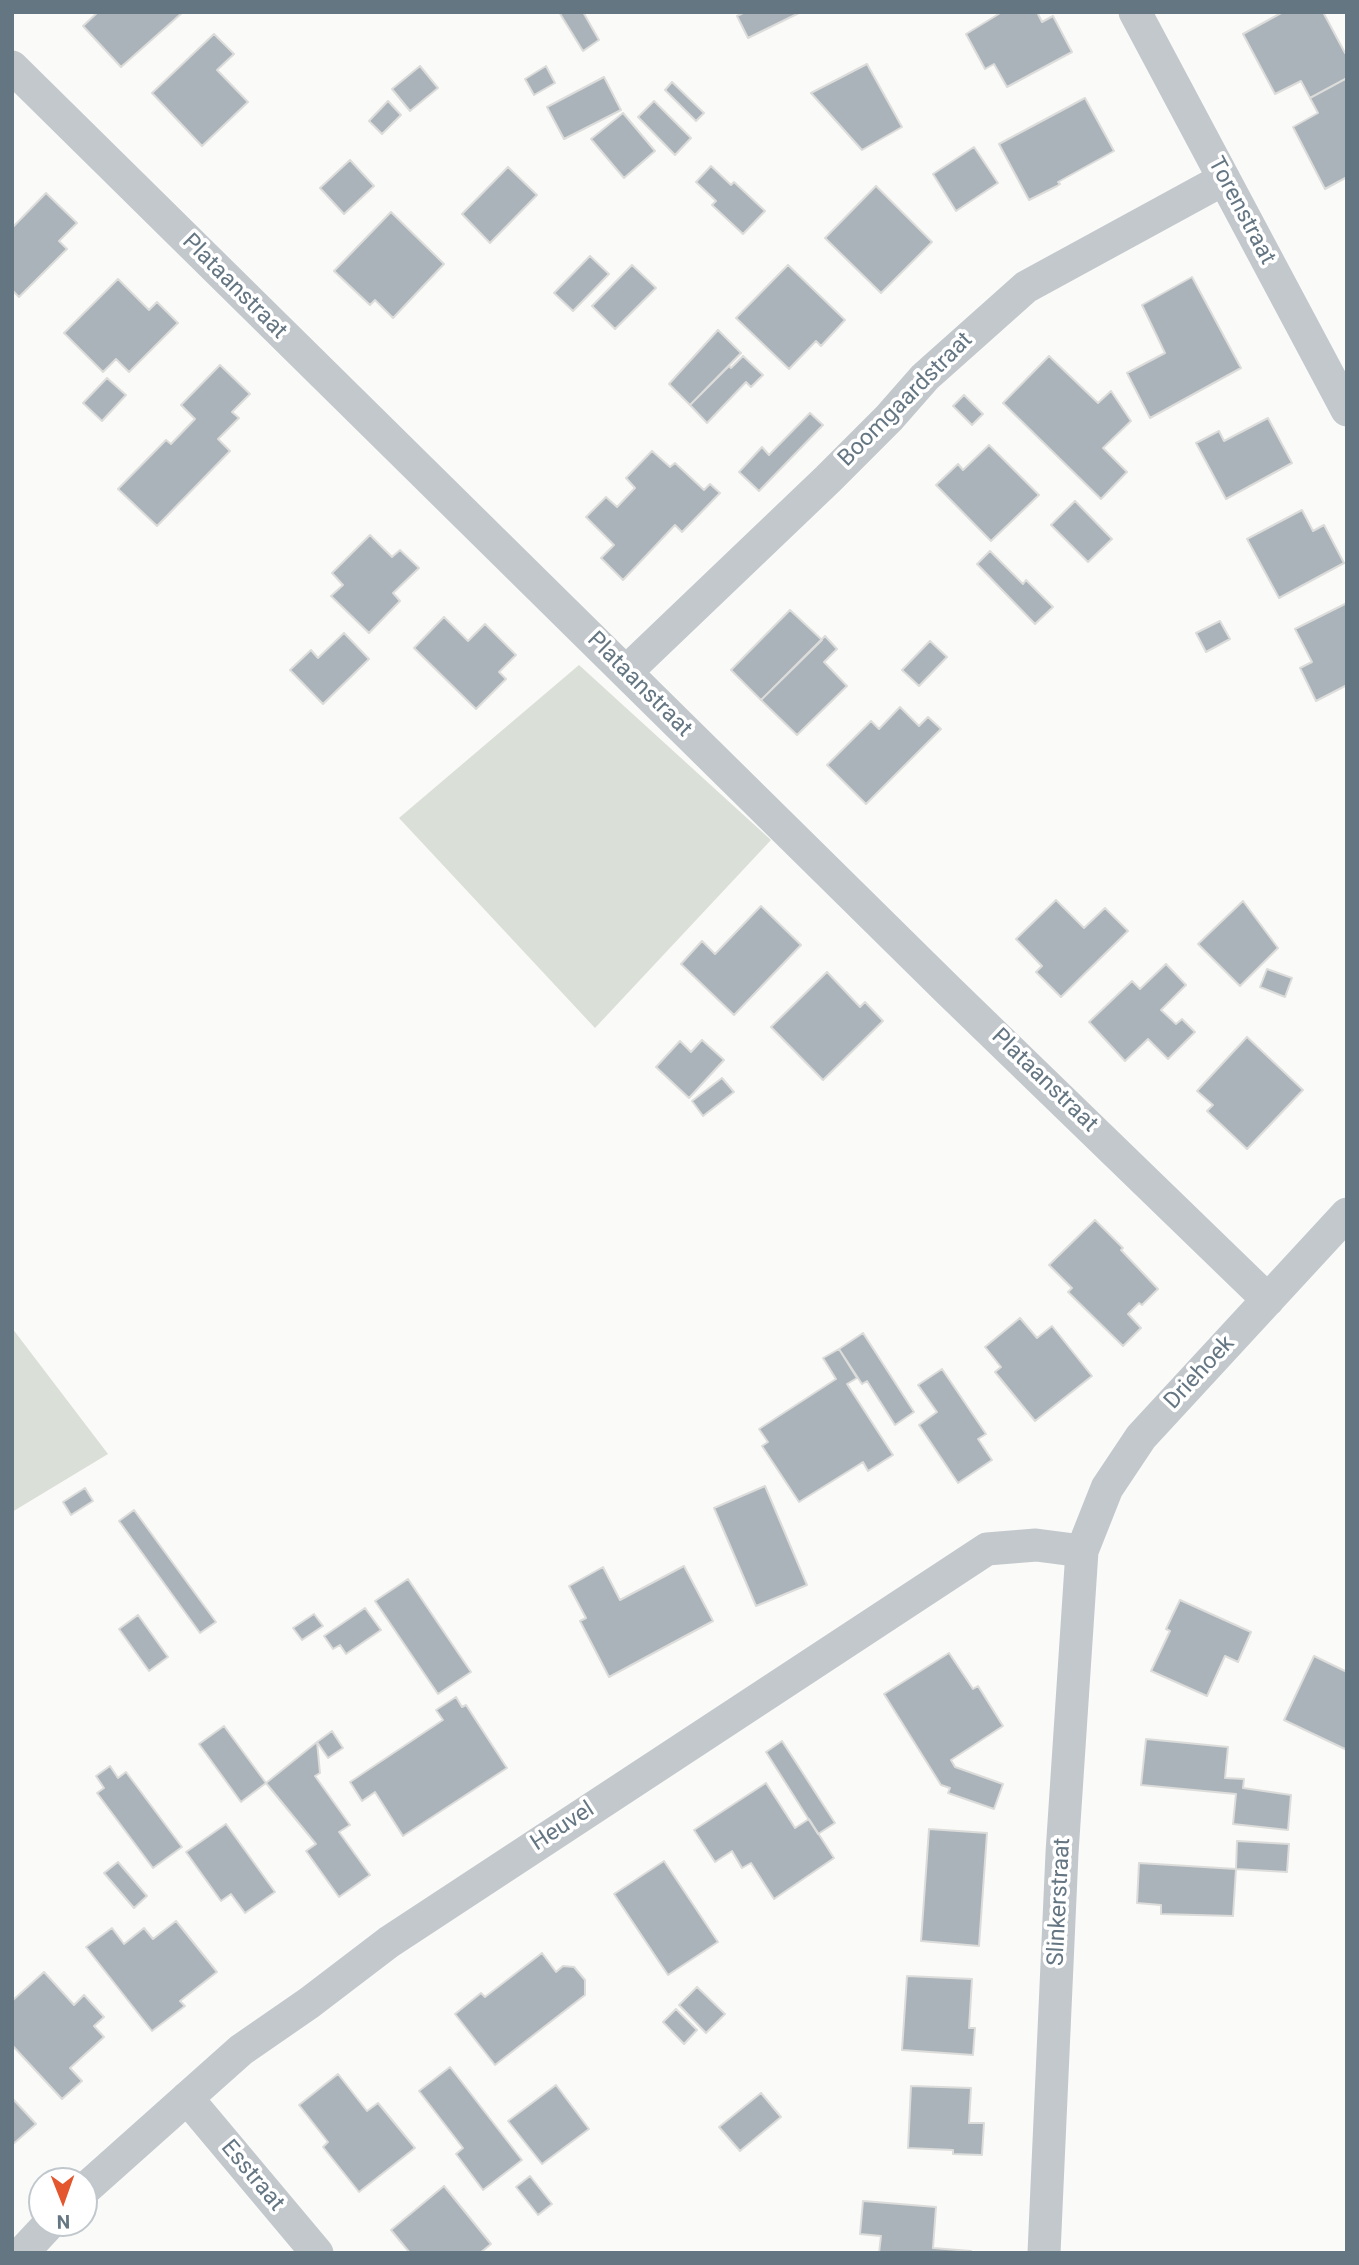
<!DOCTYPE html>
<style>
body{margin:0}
#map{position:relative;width:1359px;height:2265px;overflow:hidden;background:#fafaf8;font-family:Roboto,sans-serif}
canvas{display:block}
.frame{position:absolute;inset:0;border:14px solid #657683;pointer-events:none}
.north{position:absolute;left:28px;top:2167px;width:70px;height:70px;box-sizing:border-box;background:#fff;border:2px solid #c1c8cd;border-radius:50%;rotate:179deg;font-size:19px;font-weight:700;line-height:28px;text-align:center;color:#657683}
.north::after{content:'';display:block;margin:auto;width:24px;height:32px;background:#e4572e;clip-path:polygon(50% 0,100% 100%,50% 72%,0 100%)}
</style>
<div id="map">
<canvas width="1359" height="2265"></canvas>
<div class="frame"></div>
<div class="north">N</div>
</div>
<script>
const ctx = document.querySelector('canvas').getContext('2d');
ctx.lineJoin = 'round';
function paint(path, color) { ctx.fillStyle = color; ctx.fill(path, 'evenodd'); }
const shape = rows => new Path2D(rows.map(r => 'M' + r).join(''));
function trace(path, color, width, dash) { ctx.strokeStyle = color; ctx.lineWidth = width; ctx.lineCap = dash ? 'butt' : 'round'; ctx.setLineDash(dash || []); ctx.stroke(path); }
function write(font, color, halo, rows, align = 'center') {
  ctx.font = font + ' Roboto,sans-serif'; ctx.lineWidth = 7; ctx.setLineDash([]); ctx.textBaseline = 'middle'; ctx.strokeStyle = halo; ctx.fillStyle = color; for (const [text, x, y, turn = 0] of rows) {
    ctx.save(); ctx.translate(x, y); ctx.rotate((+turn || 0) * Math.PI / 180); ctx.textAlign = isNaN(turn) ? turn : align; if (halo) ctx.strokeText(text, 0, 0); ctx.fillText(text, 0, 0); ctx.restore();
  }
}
paint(shape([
 [579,665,771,840,595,1028,399,818],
 [12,1328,108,1454,12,1512]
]), '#dadfd7');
const building = shape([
 [98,12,183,12,121,67,83,26,98,12],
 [559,12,583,12,599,40,583,51,559,12],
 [745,12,801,12,748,38,737,16,745,12],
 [1002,12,1037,12,1042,22,1053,16,1072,52,1007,87,994,64,985,69,966,34,1002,12],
 [1283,12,1323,12,1345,53,1347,52,1347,78,1310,98,1301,81,1275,94,1243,34,1283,12],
 [214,34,234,54,217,70,248,102,202,146,152,93,214,34],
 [867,64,902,127,862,150,811,93,867,64],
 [420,66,438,88,410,111,392,89,420,66],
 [546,66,555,83,534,95,525,79,546,66],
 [604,77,621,110,564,139,547,107,604,77],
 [1347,78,1347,177,1325,189,1293,127,1318,113,1310,98,1347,78],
 [672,82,704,113,696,121,665,90,672,82],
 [1085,98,1114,151,1058,182,1060,184,1057,186,1029,200,999,144,1085,98],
 [388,101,401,115,382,134,369,121,388,101],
 [654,101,691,138,675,155,638,117,654,101],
 [623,113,655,151,624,178,591,139,623,113],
 [974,147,998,183,956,211,933,174,974,147],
 [350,160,374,186,344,214,320,188,350,160],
 [711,166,731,185,734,182,765,211,743,234,712,205,716,201,696,182,711,166],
 [508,167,537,195,490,243,462,214,508,167],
 [876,186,932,242,881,293,825,238,876,186],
 [46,193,77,223,59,241,67,249,19,297,12,290,12,228,46,193],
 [391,212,444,264,393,318,375,300,370,305,334,271,391,212],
 [590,256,609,274,573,311,554,293,590,256],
 [632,265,656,288,615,329,592,306,632,265],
 [788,265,845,320,821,346,816,341,789,369,736,318,788,265],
 [1192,277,1241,368,1150,418,1127,373,1165,353,1142,305,1192,277],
 [118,279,149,310,157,302,178,323,129,372,116,359,103,372,64,333,118,279],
 [718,330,741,353,690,405,669,384,718,330],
 [743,356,763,375,751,387,746,382,707,423,690,405,729,366,731,368,743,356],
 [1049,356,1098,403,1111,391,1131,421,1103,448,1127,472,1101,499,1003,403,1049,356],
 [220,365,250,394,232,412,239,418,218,439,230,451,157,526,118,489,166,440,171,444,195,419,181,405,220,365],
 [107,378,126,395,102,421,83,403,107,378],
 [964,395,983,414,972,425,953,406,964,395],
 [810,413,823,425,759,491,739,472,762,447,769,455,810,413],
 [1268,418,1292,463,1226,499,1196,443,1219,431,1224,441,1268,418],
 [989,445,1039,495,991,541,936,485,958,464,963,470,989,445],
 [652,451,670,467,675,463,704,490,710,484,720,493,682,532,675,525,623,580,601,558,614,545,586,517,606,497,617,507,635,488,626,478,652,451],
 [1075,501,1112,539,1088,562,1051,525,1075,501],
 [1302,510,1313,531,1324,525,1344,563,1279,598,1247,539,1302,510],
 [370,535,392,557,400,550,419,568,393,593,400,601,369,633,331,596,343,585,332,573,370,535],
 [990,551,1023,584,1026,580,1053,607,1035,624,977,564,990,551],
 [1347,603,1347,685,1316,701,1300,668,1312,662,1295,629,1347,603],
 [790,610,822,640,761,700,731,670,790,610],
 [444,617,468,641,485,624,516,655,499,672,506,679,476,709,414,648,444,617],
 [1220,621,1230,639,1206,652,1196,633,1220,621],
 [344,633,369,659,323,704,290,670,311,650,318,658,344,633],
 [825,636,837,649,824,662,847,686,797,735,761,700,825,636],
 [930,641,947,657,919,686,902,670,930,641],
 [900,707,919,726,928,717,941,729,866,804,827,765,871,721,879,729,900,707],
 [1056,900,1084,928,1105,908,1128,931,1061,997,1036,972,1042,966,1016,939,1056,900],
 [1243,901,1278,948,1240,986,1198,944,1243,901],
 [761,906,801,945,734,1015,681,964,702,941,715,954,761,906],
 [1166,964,1186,985,1161,1010,1176,1024,1182,1019,1195,1032,1168,1059,1148,1039,1125,1061,1089,1022,1132,981,1140,989,1166,964],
 [1267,969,1292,978,1285,997,1260,987,1267,969],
 [827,972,860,1007,865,1002,883,1021,823,1080,771,1027,827,972],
 [1247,1037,1303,1090,1247,1149,1207,1111,1213,1105,1197,1091,1247,1037],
 [702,1040,724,1060,689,1098,656,1067,680,1041,691,1052,702,1040],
 [722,1078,734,1092,703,1116,692,1101,722,1078],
 [1095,1220,1123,1248,1121,1250,1158,1289,1142,1305,1139,1303,1128,1314,1141,1328,1123,1346,1068,1292,1072,1288,1049,1265,1095,1220],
 [1020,1318,1037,1338,1052,1326,1092,1376,1035,1421,995,1372,1001,1367,985,1347,1020,1318],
 [863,1333,914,1412,895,1425,867,1381,862,1384,839,1349,863,1333],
 [839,1349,857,1378,847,1384,893,1455,868,1471,863,1462,799,1502,762,1446,768,1442,759,1429,836,1379,823,1358,839,1349],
 [942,1369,986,1434,978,1439,992,1460,958,1483,919,1425,937,1412,918,1385,942,1369],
 [765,1486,807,1585,756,1606,714,1508,765,1486],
 [85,1488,93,1501,71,1515,63,1502,85,1488],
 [134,1510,216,1622,200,1633,119,1521,134,1510],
 [684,1566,713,1621,609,1677,580,1621,586,1618,569,1586,603,1567,620,1600,684,1566],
 [408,1579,471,1672,438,1694,375,1601,408,1579],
 [1180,1600,1251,1632,1238,1662,1225,1656,1207,1696,1151,1671,1170,1631,1166,1629,1180,1600],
 [365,1608,381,1630,346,1654,340,1645,333,1649,324,1636,365,1608],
 [314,1614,323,1626,302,1640,293,1628,314,1614],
 [138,1615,168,1657,149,1671,119,1629,138,1615],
 [949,1653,973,1689,978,1686,1003,1726,951,1760,955,1767,1003,1784,994,1809,948,1793,950,1788,941,1785,884,1694,949,1653],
 [1314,1656,1347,1672,1347,1750,1284,1720,1314,1656],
 [456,1697,462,1707,466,1705,507,1768,403,1836,375,1792,362,1801,350,1782,443,1720,436,1710,456,1697],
 [224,1726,266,1783,241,1802,199,1744,224,1726],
 [332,1731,343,1748,328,1758,317,1742,332,1731],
 [1146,1739,1228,1747,1225,1778,1244,1779,1243,1788,1291,1795,1288,1830,1233,1824,1236,1794,1141,1785,1146,1739],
 [782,1741,835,1823,818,1834,766,1752,782,1741],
 [317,1742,320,1773,315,1776,350,1825,339,1832,370,1875,339,1897,306,1851,316,1844,266,1783,317,1742],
 [110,1766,118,1778,126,1772,182,1847,153,1868,97,1793,104,1788,96,1776,110,1766],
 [766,1783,795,1828,809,1819,834,1858,774,1899,751,1863,742,1868,732,1851,715,1862,694,1830,766,1783],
 [226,1824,275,1892,245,1913,231,1894,221,1901,186,1852,226,1824],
 [929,1829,987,1833,979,1946,921,1941,929,1829],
 [1237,1841,1289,1844,1287,1872,1236,1869,1237,1841],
 [664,1861,718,1942,668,1975,614,1894,664,1861],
 [118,1862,147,1896,134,1908,104,1873,118,1862],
 [1139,1863,1236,1869,1233,1916,1161,1914,1161,1905,1137,1903,1139,1863],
 [176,1921,217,1972,180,2001,185,2006,152,2031,86,1947,112,1928,124,1944,144,1928,153,1939,176,1921],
 [542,1953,556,1972,563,1966,574,1967,585,1980,585,1995,495,2065,455,2014,481,1993,485,1997,542,1953],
 [44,1972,74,2005,84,1995,104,2017,94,2026,104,2037,70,2068,82,2081,62,2099,12,2045,12,2001,44,1972],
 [907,1976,972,1979,969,2028,975,2028,973,2055,902,2050,907,1976],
 [697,1987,725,2014,706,2033,679,2005,697,1987],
 [676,2009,697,2030,684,2044,663,2022,676,2009],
 [450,2067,522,2160,483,2190,456,2154,463,2148,419,2091,450,2067],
 [338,2074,367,2111,378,2103,415,2148,359,2192,323,2147,328,2142,299,2105,338,2074],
 [556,2085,589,2129,542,2164,508,2121,556,2085],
 [911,2086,971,2088,969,2123,984,2123,982,2155,953,2154,953,2150,908,2148,911,2086],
 [761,2093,781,2117,740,2151,719,2127,761,2093],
 [12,2098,36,2124,12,2145,12,2098],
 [530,2176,552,2204,538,2215,516,2187,530,2176],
 [444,2186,491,2244,480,2253,410,2253,391,2230,444,2186],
 [863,2201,936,2207,933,2248,971,2251,971,2253,879,2253,881,2236,860,2234,863,2201]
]);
paint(building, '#aab3b9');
trace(building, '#dcdcda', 2);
trace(shape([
 [1135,12,1347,410],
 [12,67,947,989,1268,1300],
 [626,672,828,479,889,418,925,377,1026,287,1224,179],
 [187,2098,317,2253],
 [84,2190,241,2050,309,2003,389,1942,987,1549,1036,1545,1082,1551],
 [22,2253,50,2223],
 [1044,2253,1062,1853,1082,1551,1107,1488,1141,1437,1347,1214]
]), '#c3c8cc', 33);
write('23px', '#657683', '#fff', [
 ["Torenstraat",1241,211,62],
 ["Plataanstraat",234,287,45],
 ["Boomgaardstraat",906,400,-45],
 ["Plataanstraat",639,685,45],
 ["Plataanstraat",1044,1081,44],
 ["Driehoek",1200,1373,-47],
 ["Heuvel",563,1827,-33],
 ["Slinkerstraat",1060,1902,-87],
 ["Esstraat",252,2176,50]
]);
</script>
